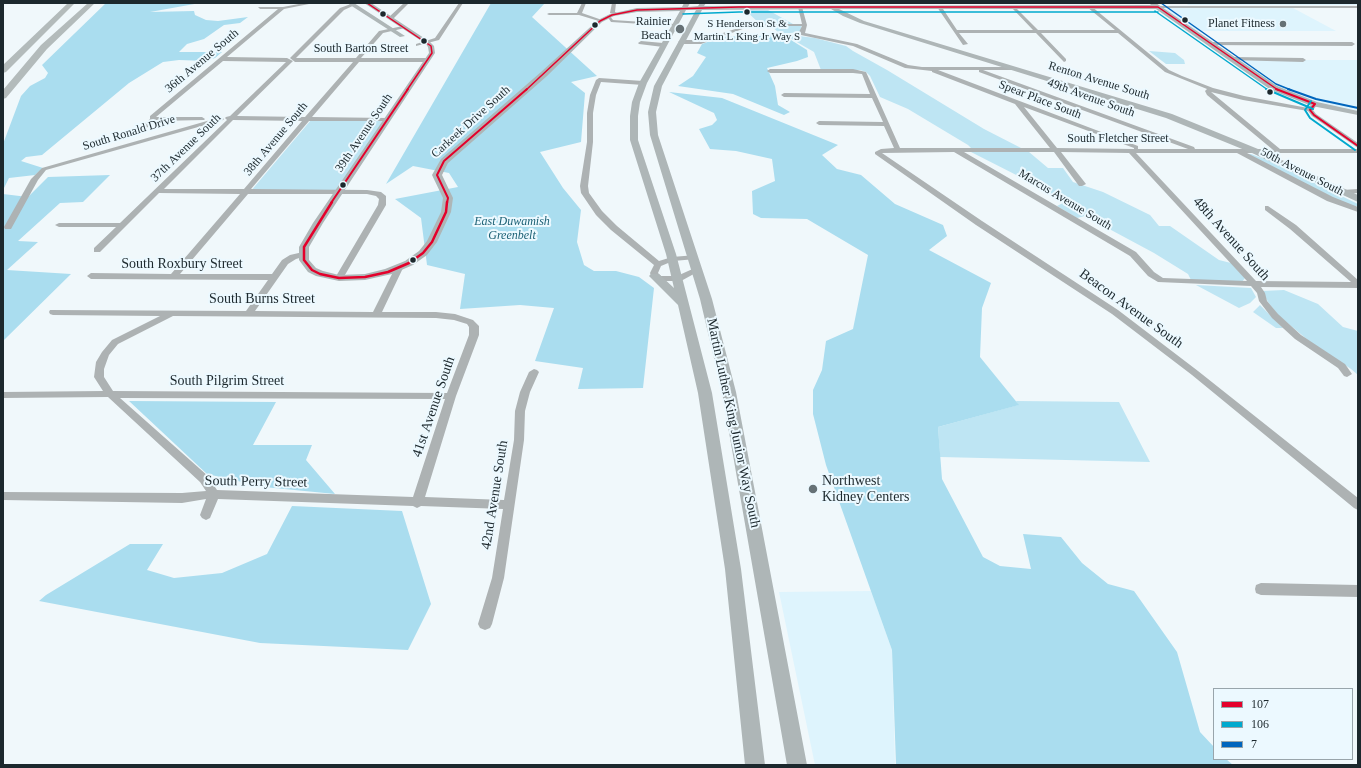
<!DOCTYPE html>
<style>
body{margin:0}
#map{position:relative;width:1361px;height:768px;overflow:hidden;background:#f0f8fb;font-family:Georgia,serif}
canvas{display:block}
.frame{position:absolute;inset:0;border:4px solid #1c282d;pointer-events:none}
.legend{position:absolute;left:1213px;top:688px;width:140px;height:72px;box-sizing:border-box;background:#ecf9ff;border:1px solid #99a5ab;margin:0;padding:5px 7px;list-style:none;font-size:12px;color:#1c282d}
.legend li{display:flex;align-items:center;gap:8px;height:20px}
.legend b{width:20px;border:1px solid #99a5ab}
</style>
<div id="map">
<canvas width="1361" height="768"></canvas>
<div class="frame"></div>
<ul class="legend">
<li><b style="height:5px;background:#e4002b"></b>107</li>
<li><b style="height:5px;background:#00a9ce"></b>106</li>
<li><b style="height:5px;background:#0065bd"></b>7</li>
</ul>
</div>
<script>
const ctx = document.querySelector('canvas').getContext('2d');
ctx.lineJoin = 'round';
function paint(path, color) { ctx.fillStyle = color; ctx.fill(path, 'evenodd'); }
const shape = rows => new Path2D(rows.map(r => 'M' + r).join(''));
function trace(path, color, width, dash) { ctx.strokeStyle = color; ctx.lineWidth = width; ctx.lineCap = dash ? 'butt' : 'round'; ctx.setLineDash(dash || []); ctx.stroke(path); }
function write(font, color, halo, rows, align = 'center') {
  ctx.font = font + ' Georgia,serif'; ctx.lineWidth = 4; ctx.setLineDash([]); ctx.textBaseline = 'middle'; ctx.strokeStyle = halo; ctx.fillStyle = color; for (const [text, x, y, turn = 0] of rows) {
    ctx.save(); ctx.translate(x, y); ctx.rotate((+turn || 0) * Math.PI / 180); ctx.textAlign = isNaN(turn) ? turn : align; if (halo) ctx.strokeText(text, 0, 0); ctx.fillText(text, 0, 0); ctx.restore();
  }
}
paint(shape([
 [1186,3,1358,3,1358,5,1188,5],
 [1161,7,1293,8,1336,31,1195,31],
 [1237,60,1358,60,1358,111,1307,100,1278,88],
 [871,591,892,650,895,765,815,765,779,592]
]), '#def4fd');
paint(shape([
 [745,10,768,10,793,24,760,24],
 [770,25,802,25,800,32,790,33,779,33],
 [783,34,815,38,846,46,853,51,887,70,984,129,1023,149,972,149,968,145,908,109,880,97,870,76,866,72,860,70,821,70,814,52],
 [1149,51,1175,53,1184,60,1185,64,1166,64],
 [311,120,387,121,341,192,250,192],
 [971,152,1029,152,1048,168,1063,168,1073,182,1103,192,1150,215,1159,226,1170,226,1219,260,1231,263,1245,278,1242,282,1191,280,1188,274,1154,253,1085,216,1077,218,1057,206,1065,202,1032,183],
 [1246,154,1251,154,1264,159,1256,155,1276,163,1348,198,1279,166,1358,204,1357,206,1350,206],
 [1196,285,1251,288,1256,297,1250,303,1239,308],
 [1284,290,1318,304,1343,327,1358,331,1358,375,1351,369,1309,341,1278,315,1268,302,1262,291],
 [1260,305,1283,328,1276,328,1253,312],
 [1016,401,1119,402,1150,462,940,457,938,427,1018,405]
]), '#bee5f3');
paint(shape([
 [106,3,200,3,150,12,194,11,195,15,206,20,218,21,248,17,240,23,224,25,204,39,187,44,179,52,222,52,215,58,206,61,179,60,163,62,129,83,42,155,26,157,21,161,43,168,35,175,9,178,3,190,3,144,21,96,30,86,45,78,48,73,42,65],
 [491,3,545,3,532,17,597,76,571,82,585,93,581,142,540,152,563,188,581,210,577,242,584,265,594,271,616,271,639,277,654,288,643,388,578,389,583,368,535,361,554,308,520,305,460,309,465,274,427,265,421,218,395,199,458,187,449,173,413,166,386,184],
 [778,34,791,40,807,50,808,57,797,61,767,68,775,86,778,105,790,112,784,115,733,94,678,86,693,76,706,57,697,53,702,44,721,37,733,36,740,38],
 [669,92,722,98,838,145,822,155,837,169,861,175,895,204,943,225,947,236,929,250,991,283,982,308,980,357,1019,405,938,427,942,479,983,557,1000,566,1031,569,1023,534,1061,537,1082,563,1108,584,1134,591,1177,652,1200,732,1214,747,1214,759,1226,759,1233,765,896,765,892,650,826,465,813,414,813,390,822,370,826,341,853,329,868,255,807,219,761,218,753,214,752,191,775,181,772,159,736,151,710,149,699,129,712,125,717,120,714,113],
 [110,175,83,202,60,203,18,241,38,242,7,270,71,274,3,341,3,194,28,197,48,177],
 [129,401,276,402,253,445,312,445,306,460,335,494,264,487,207,474],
 [292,506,402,511,431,604,408,650,260,643,39,601,46,595,130,544,163,544,147,570,174,578,222,573,267,554]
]), '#aaddef');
paint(shape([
 [304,3,314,3,284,9,227,57,287,58,293,61,237,116,305,117,353,62,295,62,290,58,340,8,351,4,355,5,344,10,296,58,356,58,379,31,403,26,405,28,383,33,361,58,427,58,430,60,427,62,359,62,312,117,388,118,390,119,390,121,309,121,251,189,367,190,381,192,386,196,386,205,342,280,336,280,335,278,378,205,379,199,376,196,367,194,248,194,180,274,272,274,282,260,290,255,303,252,307,254,306,256,296,259,288,264,255,311,373,312,395,268,399,265,403,268,382,312,436,312,455,314,473,320,479,326,479,335,456,396,425,497,504,500,514,440,515,411,520,392,529,372,534,369,537,370,539,372,530,392,525,411,524,440,504,578,492,624,490,628,485,630,480,628,478,624,492,578,503,509,421,506,417,508,413,506,218,499,210,518,206,520,202,518,200,515,206,499,182,503,3,500,3,492,182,493,206,491,200,482,108,397,3,398,3,392,103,391,94,377,96,362,102,352,112,340,160,316,53,315,50,314,49,312,50,310,246,311,268,280,91,279,87,276,91,273,171,274,240,194,159,193,100,252,94,252,94,248,116,227,59,227,55,225,59,223,120,223,227,120,225,118,226,117,230,116,286,62,223,61,156,117,202,117,205,119,204,120,156,121,141,132,137,132,137,130,150,119,150,116,278,9,260,9,258,7,283,7,304,3],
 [233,120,302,121,244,189,164,189,233,120],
 [173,316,436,318,454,320,467,324,469,327,469,335,447,393,113,391,104,377,104,369,109,355,118,344,173,316],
 [120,398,445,399,413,497,217,490,208,476,120,398],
 [404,3,409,3,393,19,389,19,389,17,404,3],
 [459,3,463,3,439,40,416,46,416,44,435,38,459,3],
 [582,3,586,3,582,13,602,20,602,22,579,15,549,15,547,14,549,13,577,13,582,3],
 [612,3,616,3,615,12,617,13,617,15,610,13,612,3],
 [800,6,802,7,807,25,805,33,857,44,908,65,922,67,1016,67,1016,69,1014,70,983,70,1194,147,1195,149,1272,149,1207,95,1205,91,1207,89,1165,72,1118,33,1041,33,1066,59,1066,61,1064,62,1036,33,959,33,968,44,963,45,937,7,941,6,957,30,1033,30,1012,8,1014,6,1038,30,1115,30,1087,7,1091,6,1169,70,1182,76,1213,88,1244,96,1308,108,1312,104,1316,104,1317,105,1313,110,1316,114,1358,143,1358,148,1312,116,1308,111,1243,100,1211,92,1280,149,1358,149,1358,153,1247,153,1333,197,1358,207,1358,212,1327,201,1237,153,1136,153,1256,281,1351,282,1290,229,1265,210,1265,206,1268,206,1296,225,1358,280,1358,288,1261,287,1265,293,1267,301,1278,314,1301,335,1345,364,1352,374,1347,377,1344,376,1338,368,1295,339,1272,318,1259,301,1257,293,1251,286,1158,282,1148,276,1130,256,954,152,882,153,982,221,1118,310,1198,371,1358,498,1358,510,1354,508,1192,375,1112,314,976,225,875,154,875,152,881,149,894,148,884,126,819,125,816,123,819,121,883,122,872,98,784,97,781,95,784,93,870,94,862,74,853,73,770,73,767,71,770,69,853,69,866,72,900,148,1050,148,1015,104,932,72,932,71,905,68,853,46,801,35,799,32,802,26,751,26,701,44,681,44,678,42,681,40,701,40,751,24,802,24,798,7,800,6],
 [938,70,979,70,979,72,1188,149,1138,149,1138,146,938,70],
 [1024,107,1134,148,1134,149,1057,148,1024,107],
 [964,152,1054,152,1079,186,1082,186,1086,184,1061,152,1129,153,1247,281,1163,278,1154,272,1136,252,964,152],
 [1158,6,1358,6,1358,8,1156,8,1158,6],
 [609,15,613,20,674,24,676,25,674,26,611,22,607,16,609,15],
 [641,41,663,43,666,45,663,47,639,44,638,43,641,41],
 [1212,42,1352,42,1355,44,1352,46,1210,45,1209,44,1212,42],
 [1233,57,1303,58,1306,60,1303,62,1231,60,1230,59,1233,57],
 [599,78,643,81,646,83,643,85,601,82,596,95,593,113,593,142,588,186,589,193,602,211,617,226,659,261,672,257,696,255,697,257,696,259,673,261,661,266,658,273,661,276,677,276,697,267,701,270,681,281,659,281,652,278,650,273,654,265,611,230,596,215,581,193,580,186,587,142,587,113,590,95,596,80,599,78],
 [221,117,224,119,223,120,46,170,38,180,11,229,5,229,4,227,31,179,42,168,221,117],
 [1358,189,1358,193,1342,194,1338,192,1342,190,1358,189],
 [1261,583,1358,585,1358,597,1261,595,1256,593,1255,589,1256,585,1261,583]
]), '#adb2b3');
paint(shape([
 [347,3,354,3,405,36,400,37,347,3],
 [364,3,371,3,430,42,434,46,435,53,323,223,309,247,309,260,316,268,323,271,339,275,365,274,385,269,405,261,419,251,427,241,441,212,443,198,432,175,441,159,541,72,598,20,610,14,637,8,682,7,684,3,690,3,688,7,698,6,700,3,706,3,704,6,1151,5,1149,3,1156,3,1277,86,1317,102,1358,111,1358,115,1312,106,1271,90,1156,9,839,9,864,21,1172,114,1258,149,1358,195,1358,202,1252,153,1166,118,860,23,843,16,831,9,702,10,662,86,656,112,658,135,712,299,736,392,807,765,787,765,722,392,700,299,650,135,648,112,654,86,696,10,686,10,647,83,640,102,638,116,638,140,676,254,712,393,741,569,765,765,745,765,725,569,698,393,678,305,649,276,651,274,659,274,674,288,666,254,630,140,630,116,632,102,639,83,680,11,637,12,614,16,602,22,547,76,448,163,442,175,453,198,451,212,437,242,427,255,413,265,392,274,365,280,339,281,316,276,308,272,299,260,299,247,313,223,429,53,428,47,426,44,364,3]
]), '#aeb6b7');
paint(shape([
 [68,3,75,3,6,72,3,73,3,65,68,3],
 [88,3,95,3,47,49,6,98,3,99,3,90,41,45,88,3]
]), '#b3bbbb');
trace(shape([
 [367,3,431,46,432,53,407,90],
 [1158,7,1278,90],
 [526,90,600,21,612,15,637,10,739,7,1158,7]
]), '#e4002b', 1.5);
trace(shape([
 [1276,89,1315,104],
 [1315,104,1310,110,1314,115,1358,146],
 [331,203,408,89],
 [447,203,448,198,437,175,444,161,527,89]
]), '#e4002b', 2);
trace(shape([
 [332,202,304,247,304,260,312,270,320,274,339,278,365,277,388,272,409,263,423,253,432,242,446,212,447,202]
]), '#e4002b', 2.5);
trace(shape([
 [1155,11,1268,90],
 [683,14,739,12,1158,12]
]), '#00a9ce', 1.5);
trace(shape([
 [1266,89,1313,109],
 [1311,101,1305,110,1310,118,1355,150]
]), '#00a9ce', 2);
trace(shape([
 [1161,3,1276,84,1291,90]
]), '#0065bd', 1.5);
trace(shape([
 [1288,89,1316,99,1358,108]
]), '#0065bd', 2);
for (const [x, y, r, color] of [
 [747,12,3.5,"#1c282d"],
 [383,14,3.5,"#1c282d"],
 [1185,20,3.5,"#1c282d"],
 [1283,24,4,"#667175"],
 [595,25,3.5,"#1c282d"],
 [680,29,5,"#667175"],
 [424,41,3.5,"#1c282d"],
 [1270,92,3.5,"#1c282d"],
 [343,185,3.5,"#1c282d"],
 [413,260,3.5,"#1c282d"],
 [813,489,5,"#667175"]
]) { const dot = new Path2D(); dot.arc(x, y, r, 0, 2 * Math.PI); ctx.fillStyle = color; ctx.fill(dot); trace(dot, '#ecf9ff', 1.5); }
write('11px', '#1c282d', '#ecf9ff', [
 ["S Henderson St &",747,24],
 ["Martin L King Jr Way S",747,37]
]);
write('12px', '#1c282d', '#ecf9ff', [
 ["Rainier",671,22],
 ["Beach",671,36],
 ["Planet Fitness",1275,24]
], 'right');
write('12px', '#1c282d', '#ecf9ff', [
 ["South Barton Street",361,49],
 ["36th Avenue South",202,61,-40],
 ["Renton Avenue South",1099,81,17],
 ["49th Avenue South",1091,98,20],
 ["Spear Place South",1040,100,21],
 ["Carkeek Drive South",471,122,-42],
 ["South Ronald Drive",129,133,-17],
 ["39th Avenue South",364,133,-56],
 ["38th Avenue South",276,139,-50],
 ["South Fletcher Street",1118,139],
 ["37th Avenue South",186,148,-44],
 ["50th Avenue South",1302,172,27],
 ["Marcus Avenue South",1065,200,31]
]);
write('italic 12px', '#1b6075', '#ecf9ff', [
 ["East Duwamish",512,222],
 ["Greenbelt",512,236]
]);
write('14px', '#1c282d', '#ecf9ff', [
 ["48th Avenue South",1231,239,48],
 ["South Roxbury Street",182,264],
 ["South Burns Street",262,299],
 ["Beacon Avenue South",1131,309,36],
 ["South Pilgrim Street",227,381],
 ["41st Avenue South",434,407,-71],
 ["Martin Luther King Junior Way South",733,423,78],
 ["South Perry Street",256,482,1],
 ["42nd Avenue South",495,495,-81]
]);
write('14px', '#1c282d', '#ecf9ff', [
 ["Northwest",822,481],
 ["Kidney Centers",822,497]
], 'left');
</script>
